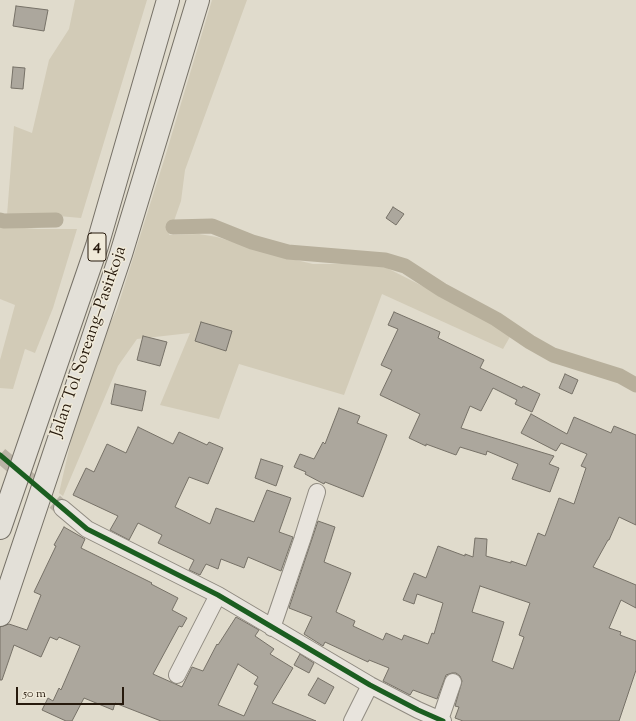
<!DOCTYPE html>
<meta charset="utf-8">
<style>
body{margin:0}
#map{position:relative;width:636px;height:721px;overflow:hidden;background:#e0dbcc;font-family:"Sorts Mill Goudy",serif}
canvas{display:block}
.scale{position:absolute;left:16px;top:687px;width:108px;height:18px;box-sizing:border-box;border:2px solid #271a0d;border-top:0;padding-left:5px;font-size:12px;line-height:14px;white-space:nowrap;color:#271a0d;-webkit-text-stroke:3px #f0ead9;paint-order:stroke}
</style>
<div id="map">
<canvas width="636" height="721"></canvas>
<div class="scale">50 m</div>
</div>
<script>
const ctx = document.querySelector('canvas').getContext('2d');
ctx.lineJoin = 'round';
function paint(path, color) { ctx.fillStyle = color; ctx.fill(path, 'evenodd'); }
const shape = rows => new Path2D(rows.map(r => 'M' + r).join(''));
function trace(path, color, width, dash) { ctx.strokeStyle = color; ctx.lineWidth = width; ctx.lineCap = dash ? 'butt' : 'round'; ctx.setLineDash(dash || []); ctx.stroke(path); }
function write(font, color, halo, rows, align = 'center') {
  ctx.font = font + ' "Sorts Mill Goudy",serif'; ctx.lineWidth = 3; ctx.setLineDash([]); ctx.textBaseline = 'middle'; ctx.strokeStyle = halo; ctx.fillStyle = color; for (const [text, x, y, turn = 0] of rows) {
    ctx.save(); ctx.translate(x, y); ctx.rotate((+turn || 0) * Math.PI / 180); ctx.textAlign = isNaN(turn) ? turn : align; if (halo) ctx.strokeText(text, 0, 0); ctx.fillText(text, 0, 0); ctx.restore();
  }
}
paint(shape([
 [75,0,147,0,81,218,47,215,7,215,14,126,32,133,49,60,69,29],
 [212,0,247,0,185,170,181,201,169,235,199,234,217,237,275,255,313,264,346,264,385,267,442,296,511,335,503,349,382,294,344,395,239,364,219,419,160,405,190,333,137,339,118,366,63,496,59,493,76,419,106,332,117,309,165,157],
 [0,226,38,229,77,229,53,308,35,353,25,349,13,389,0,388,0,360,15,305,0,299]
]), '#d2cbb7');
trace(shape([
 [0,220,4,221,56,220],
 [173,227,212,226,252,242,288,252,385,260,405,266,442,290,496,319,530,342,553,355,620,376,636,385]
]), '#b7af9b', 15);
const building = shape([
 [16,6,48,10,44,31,13,26,16,6],
 [13,67,25,68,23,89,11,88,13,67],
 [393,207,404,214,396,225,386,218,393,207],
 [394,312,440,332,438,338,484,360,480,368,522,388,523,386,540,394,532,412,515,404,517,400,493,388,481,411,470,406,461,428,554,456,549,464,559,468,550,492,512,479,518,464,487,451,486,455,460,447,456,455,426,444,426,446,409,438,420,414,380,395,392,370,381,365,398,329,388,325,394,312],
 [201,322,232,331,226,351,195,341,201,322],
 [143,336,167,342,160,366,137,360,143,336],
 [565,374,578,380,572,394,559,388,565,374],
 [115,384,146,391,142,411,111,404,115,384],
 [339,408,360,416,357,423,387,435,363,497,325,482,324,484,305,474,306,472,294,467,300,454,314,459,323,442,325,444,339,408],
 [531,414,567,434,574,417,611,433,614,426,636,435,636,525,619,517,609,540,608,540,593,567,636,585,636,608,621,600,609,628,621,632,620,635,636,641,636,670,619,721,463,721,455,718,459,707,455,706,462,681,460,676,456,673,452,673,446,675,437,699,413,690,410,695,383,681,389,668,369,660,368,662,325,642,323,646,304,634,312,617,289,608,318,521,335,527,324,562,351,573,336,612,355,621,353,626,383,640,386,633,402,640,404,635,428,644,432,633,434,634,443,603,417,594,414,604,403,600,414,573,426,578,438,546,465,556,465,554,473,557,475,538,487,539,486,556,511,563,511,561,526,566,538,533,545,536,559,498,574,504,586,468,581,466,587,454,561,443,556,451,521,433,531,414],
 [480,586,530,603,519,635,524,637,513,669,492,661,504,622,472,612,480,586],
 [138,427,173,444,179,432,207,445,209,442,223,448,208,484,189,477,175,507,210,524,216,508,254,522,267,490,291,498,279,532,293,537,281,571,248,557,244,568,221,559,218,569,206,564,200,575,189,570,194,560,158,543,162,535,138,523,129,540,110,530,118,516,73,495,86,468,94,472,107,444,126,453,138,427],
 [261,459,283,466,276,486,255,478,261,459],
 [64,527,85,539,81,548,152,583,151,584,178,598,172,610,187,618,182,627,179,626,153,674,182,687,192,667,203,671,217,644,218,645,236,617,259,630,255,636,274,649,270,654,293,668,272,703,316,721,161,721,115,703,113,710,84,698,72,721,66,721,42,710,48,698,53,701,59,688,61,690,80,646,59,637,57,640,50,637,41,657,14,645,2,680,0,680,0,627,9,624,27,630,41,595,34,592,56,546,54,545,64,527],
 [238,664,258,677,254,684,258,686,244,716,218,705,238,664],
 [300,654,314,663,309,673,294,665,300,654],
 [318,678,334,687,325,704,308,695,318,678]
]);
paint(building, '#aca79d');
trace(building, '#767167', 1);
trace(shape([
 [0,455,62,508]
]), '#bbb4a6', 16, [16, 8]);
const minor = shape([
 [62,508,87,529,218,595,370,685,418,710,443,721],
 [272,628,302,540,317,492],
 [177,675,218,595],
 [440,720,453,682],
 [352,721,370,685]
]);
const highway = shape([
 [0,528,97,246,168,0],
 [0,615,121,254,198,0]
]);
trace(minor, '#908b81', 18);
trace(highway, '#767167', 24);
trace(minor, '#e8e4dd', 16);
trace(highway, '#e3e0d8', 22);
trace(shape([
 [0,455,87,529,218,595,370,685,418,710,443,721]
]), '#1b5e20', 5);
for (const [x, y, w] of [
 [97,247,18]
]) { const box = new Path2D(); box.roundRect(x - w / 2, y - 14, w, 28, 3); ctx.fillStyle = '#f0ead9'; ctx.fill(box); trace(box, '#271a0d', 1); }
write('bold 16px', '#271a0d', null, [
 ["4",97,247]
]);
write('17px', '#271a0d', '#f0ead9', [
 ["Jalan Tol Soreang–Pasirkoja",90,342,-71]
]);
</script>
